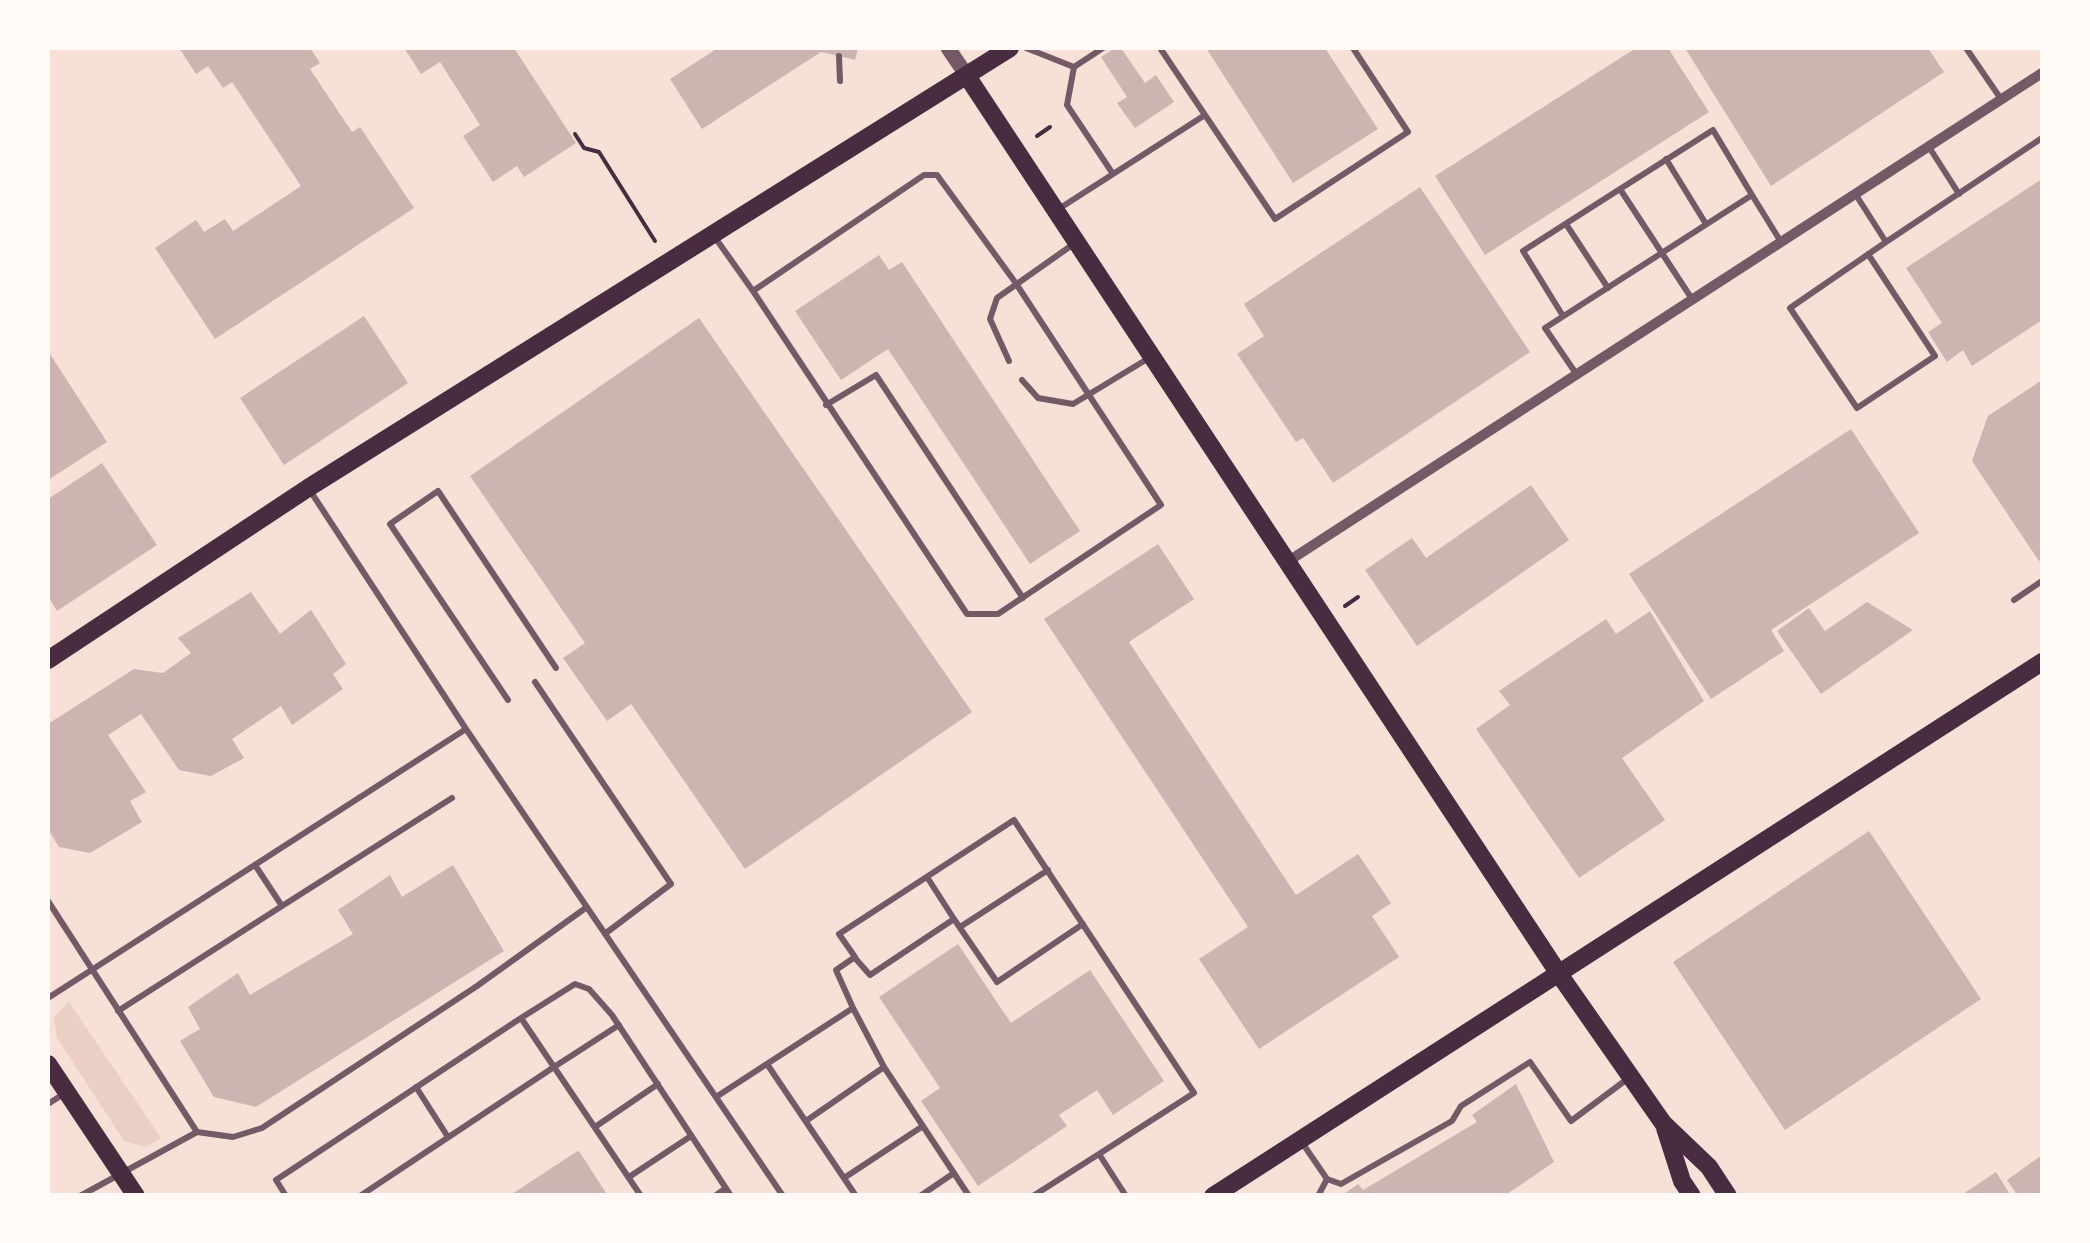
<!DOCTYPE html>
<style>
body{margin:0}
#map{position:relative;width:2090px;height:1243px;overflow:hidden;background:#f7e1d7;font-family:"Nunito Sans",sans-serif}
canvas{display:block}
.frame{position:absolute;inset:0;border:50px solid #fffaf5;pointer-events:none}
</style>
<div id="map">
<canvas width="2090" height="1243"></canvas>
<div class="frame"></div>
</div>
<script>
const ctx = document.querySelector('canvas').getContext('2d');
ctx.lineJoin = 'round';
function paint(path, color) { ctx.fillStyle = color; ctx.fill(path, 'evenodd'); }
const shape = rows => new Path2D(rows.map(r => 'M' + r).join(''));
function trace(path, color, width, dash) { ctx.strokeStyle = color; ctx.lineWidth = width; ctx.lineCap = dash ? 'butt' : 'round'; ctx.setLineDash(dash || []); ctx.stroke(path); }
paint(shape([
 [69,1002,161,1138,146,1147,124,1141,57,1038,54,1017]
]), '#ebcfc5');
paint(shape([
 [179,48,310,48,320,63,310,69,352,132,360,127,414,208,215,339,155,248,196,220,204,232,225,219,233,231,301,186,232,82,223,88,208,66,196,74],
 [404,48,514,48,576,143,524,177,517,166,493,182,463,136,480,125,440,62,421,74],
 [718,48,858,48,855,60,821,52,702,129,670,79],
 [1115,48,1121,48,1145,83,1156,75,1174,102,1135,128,1117,103,1127,97,1101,57],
 [1206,48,1325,48,1378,129,1293,183],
 [1636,48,1668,48,1709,112,1485,255,1435,176],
 [1685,48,1928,48,1944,72,1771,186],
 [2042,179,2042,320,1972,366,1963,350,1947,362,1928,332,1942,323,1906,268],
 [1420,187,1530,352,1333,483,1303,438,1296,442,1237,354,1264,336,1244,304],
 [879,255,889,270,902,262,1080,531,1030,564,888,349,841,380,795,311],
 [364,316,408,383,284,465,240,398],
 [699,318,972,712,745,869,631,704,607,721,563,658,585,643,470,476],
 [48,351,107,442,48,480],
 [2042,380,2042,559,2039,561,1972,461,1988,416],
 [1851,429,1919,533,1771,630,1784,651,1711,699,1629,574],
 [102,463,157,545,57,611,48,596,48,499],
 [1531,485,1569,540,1417,646,1365,570,1412,538,1426,558],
 [1158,544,1194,599,1129,642,1296,895,1358,854,1391,903,1372,916,1399,957,1259,1049,1199,959,1248,927,1044,619],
 [251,592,280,634,311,610,346,664,333,674,343,689,292,725,281,706,232,739,244,758,211,776,179,770,141,714,108,735,146,792,130,801,142,822,90,853,59,847,48,829,48,724,134,669,163,673,191,653,178,638],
 [1867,602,1913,630,1821,694,1777,631,1809,608,1825,631],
 [1650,611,1704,701,1622,758,1665,820,1579,878,1476,729,1510,705,1499,691,1606,619,1616,634],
 [1869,831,1981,999,1785,1130,1673,962],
 [453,865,504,951,256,1107,214,1097,180,1041,200,1029,188,1007,238,973,250,995,353,934,338,910,390,875,402,897],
 [958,944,1011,1023,1090,970,1164,1081,1113,1115,1097,1090,1059,1115,1067,1126,978,1186,921,1101,940,1088,879,997],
 [1516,1084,1554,1162,1519,1186,1504,1196,1341,1196,1358,1184,1363,1190,1477,1122,1472,1115],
 [579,1151,608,1196,509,1196,576,1152],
 [2042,1155,2042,1196,2018,1196,2007,1180],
 [1996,1172,2011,1196,1960,1196]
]), '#ccb4b1');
trace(shape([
 [575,134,584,148,599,152,655,241],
 [1037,136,1050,127],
 [1345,606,1358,597]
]), '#4a2c40', 4);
trace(shape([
 [1026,48,1074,67,1103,48],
 [1966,48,2001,99],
 [839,56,840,81],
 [1074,67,1067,105,1113,174],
 [1205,115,1275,219,1408,132,1353,48],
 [1929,147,1959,194],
 [1666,159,1706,224],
 [1856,195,1886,242],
 [1057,210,1205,115,1160,48],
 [1566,224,1608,288],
 [714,236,753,291,924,175,937,175,1015,282,1161,505,998,614,967,614,753,291],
 [1868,254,1935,356,1857,408,1790,308,1886,242,2042,138],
 [1692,299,1620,189,1713,130,1752,195],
 [1563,316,1523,251,1620,189],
 [1009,361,990,319,997,298,1075,243],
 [1577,375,1545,328,1752,195,1781,242],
 [1022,380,1038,398,1073,404,1149,358],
 [826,405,876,375,1023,598],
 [2014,600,2042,581],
 [535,682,671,884,606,933],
 [508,700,390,524,438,491,556,668],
 [466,729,783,1196],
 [48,901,197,1132,80,1196],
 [282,906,452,798],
 [954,919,997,982,1083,924],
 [960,927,1048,870],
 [855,958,870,975,954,919,927,877],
 [48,998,466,729,309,489],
 [853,1008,836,970,855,957,839,934,1014,820,1194,1093,1099,1154],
 [118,1011,282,906,255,865],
 [521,1018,575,984,589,989,612,1015,731,1196],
 [767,1064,856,1196],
 [416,1087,448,1137],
 [716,1097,853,1008,884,1067,969,1196],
 [48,1104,65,1093],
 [806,1121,884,1067],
 [595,1127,658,1084],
 [197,1132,233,1137,262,1128,477,986,587,907],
 [1301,1141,1327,1179,1341,1184,1452,1121,1461,1106,1530,1062,1571,1121,1630,1077],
 [629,1177,691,1136],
 [844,1178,923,1126],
 [286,1196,276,1180,521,1018,554,1067,619,1025],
 [360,1196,554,1067,641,1196],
 [715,1196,726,1188],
 [920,1196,954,1173],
 [1033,1196,1099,1154,1126,1196],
 [1318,1196,1327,1179]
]), '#755966', 6);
trace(shape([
 [1287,562,2042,73]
]), '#755966', 10);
trace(shape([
 [948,48,967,76]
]), '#755966', 15);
trace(shape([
 [967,76,1559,974,1663,1123,1709,1167,1728,1196],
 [48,1064,136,1196],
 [1665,1128,1682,1181,1692,1196]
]), '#4a2c40', 18);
trace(shape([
 [48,660,308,488,1010,48],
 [1213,1196,2042,662]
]), '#4a2c40', 18);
</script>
